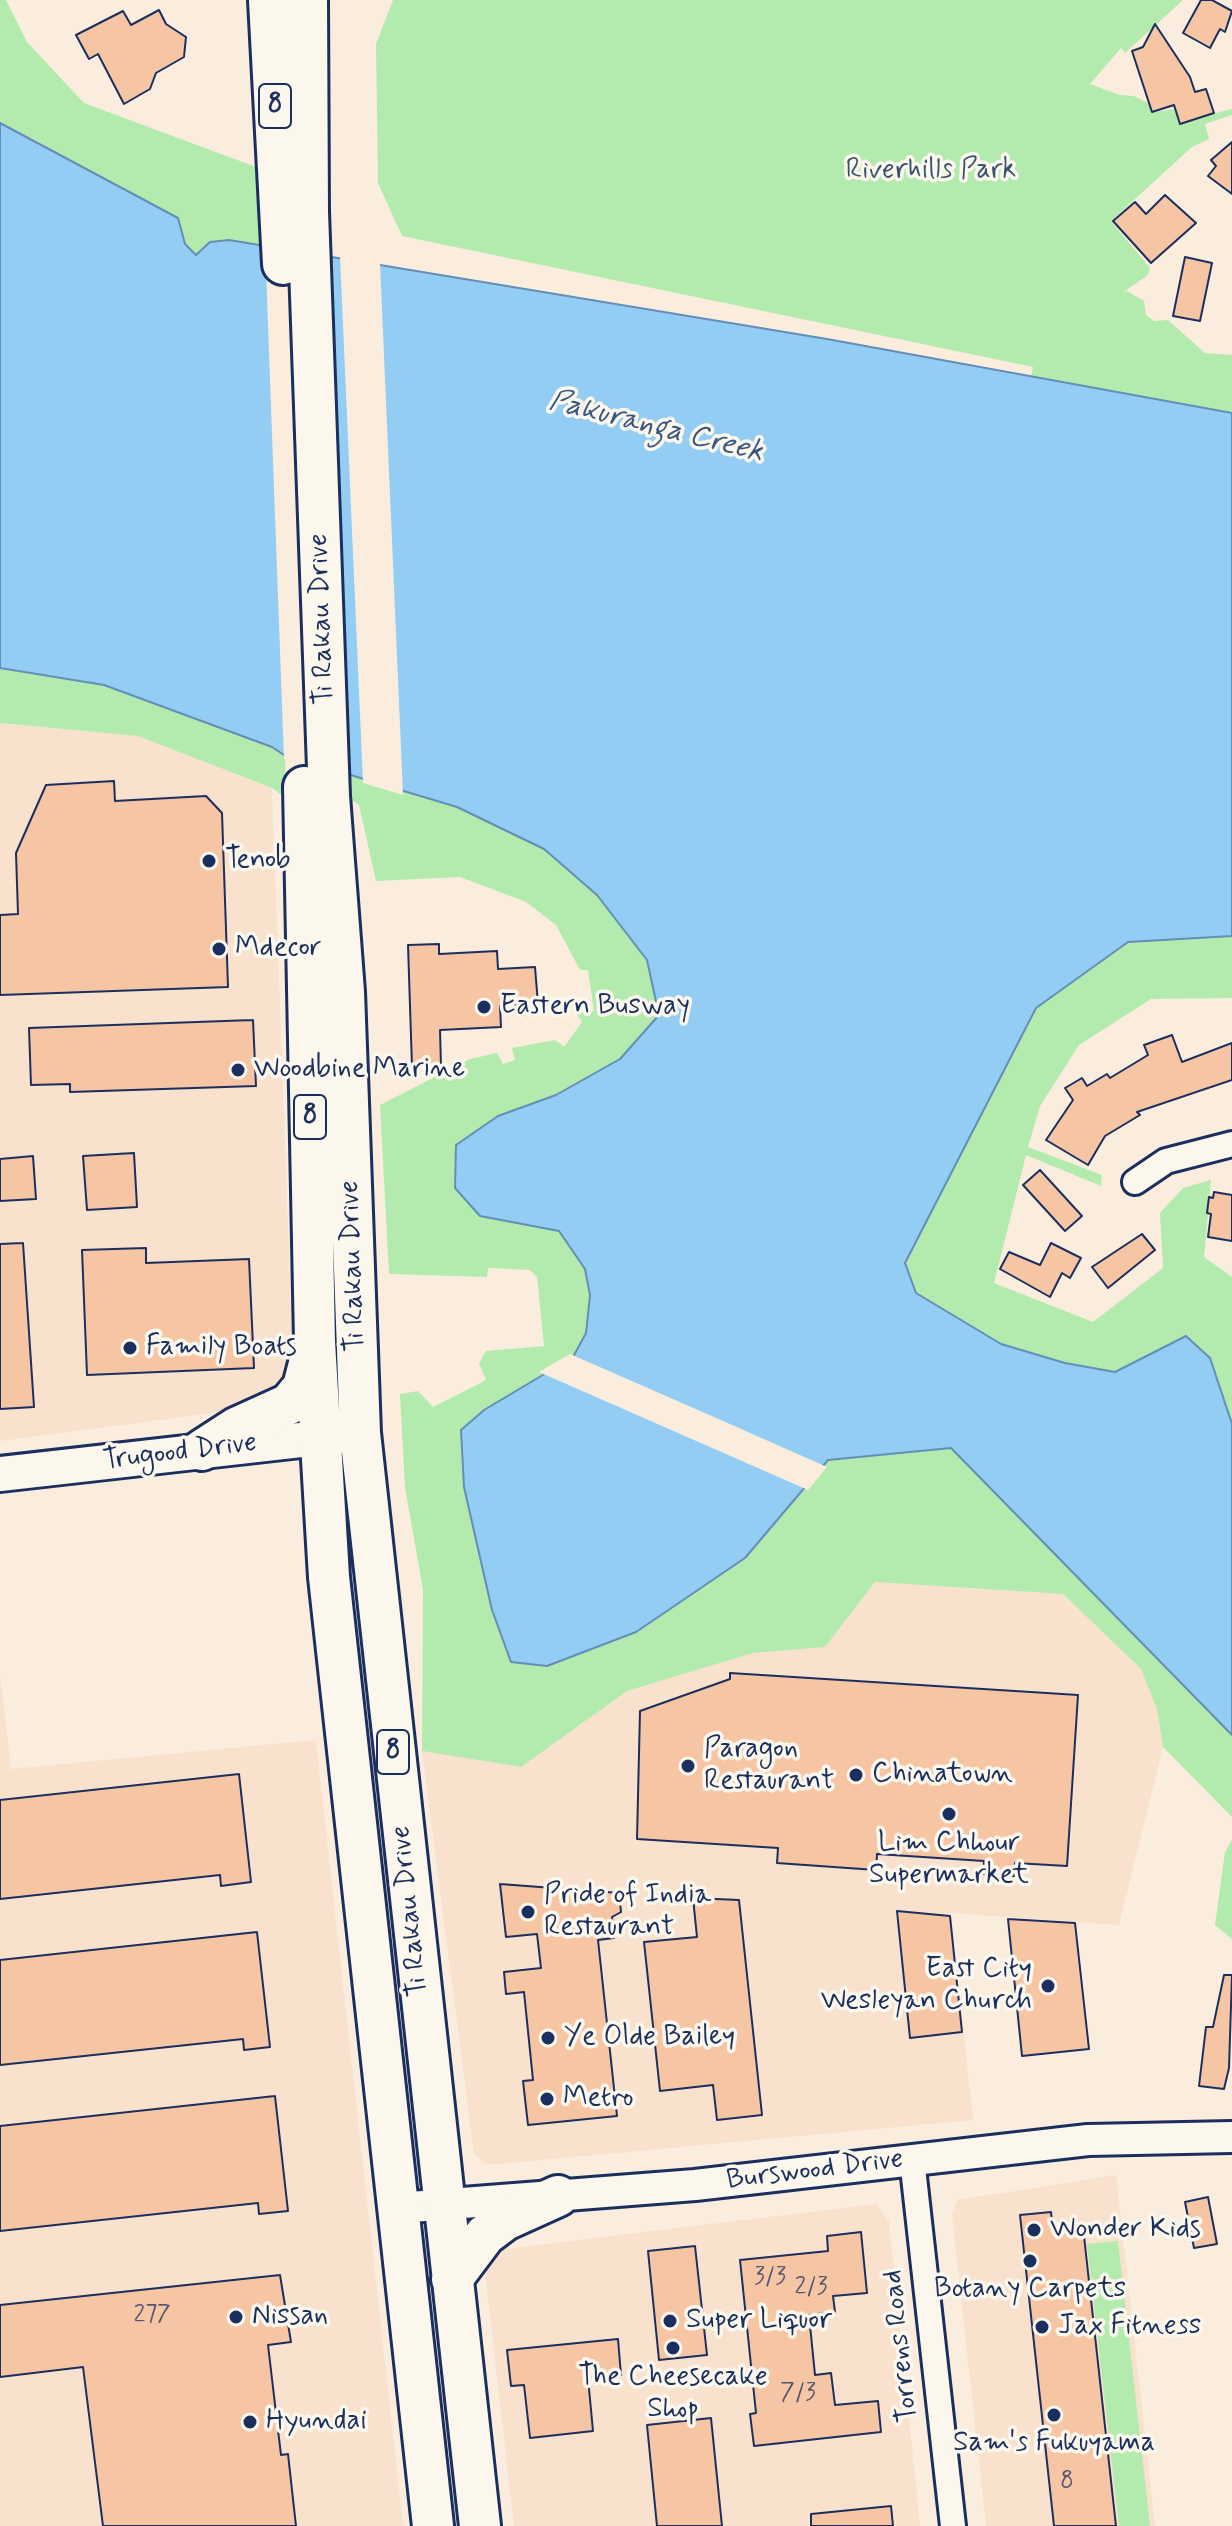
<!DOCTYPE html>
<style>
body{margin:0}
canvas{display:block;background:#faedde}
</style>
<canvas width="1232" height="2526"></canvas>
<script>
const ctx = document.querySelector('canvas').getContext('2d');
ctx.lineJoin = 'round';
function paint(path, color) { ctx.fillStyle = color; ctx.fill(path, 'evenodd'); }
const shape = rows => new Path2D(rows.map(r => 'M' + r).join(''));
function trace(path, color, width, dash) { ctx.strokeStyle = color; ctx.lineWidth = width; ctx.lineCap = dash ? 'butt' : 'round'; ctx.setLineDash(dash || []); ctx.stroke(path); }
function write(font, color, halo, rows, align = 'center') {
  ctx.font = font + ' Mynerve,sans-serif'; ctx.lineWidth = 7; ctx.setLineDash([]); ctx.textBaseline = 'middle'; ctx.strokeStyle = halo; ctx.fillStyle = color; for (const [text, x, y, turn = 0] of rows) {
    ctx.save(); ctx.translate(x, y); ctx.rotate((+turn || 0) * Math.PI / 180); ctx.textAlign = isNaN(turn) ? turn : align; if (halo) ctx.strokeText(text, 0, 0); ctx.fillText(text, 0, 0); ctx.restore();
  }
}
paint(shape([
 [0,723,138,736,272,788,292,1336,289,1371,279,1391,251,1408,0,1441],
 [875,1582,1063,1594,1141,1669,1157,1709,1163,1747,1119,1925,951,1913,973,2120,487,2165,474,2154,422,1751,521,1767,627,1691,753,1653,825,1647],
 [0,1674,11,1769,316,1740,403,2526,0,2526],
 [1116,2175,1155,2526,986,2526,952,2215,958,2200],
 [876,2204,889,2221,920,2526,514,2526,485,2273,504,2249]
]), '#f8e1cd');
paint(shape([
 [0,0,6,0,27,42,84,103,256,167,261,248,827,339,1031,377,1033,367,402,236,378,183,376,44,393,0,1183,0,1125,53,1121,48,1090,84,1120,95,1134,96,1148,103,1155,112,1174,109,1180,122,1232,109,1232,115,1205,124,1209,139,1192,147,1111,221,1150,268,1148,275,1122,293,1127,291,1144,301,1146,315,1154,321,1168,320,1205,353,1232,355,1232,619,0,483],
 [0,569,1232,694,1232,998,1151,999,1079,1045,1040,1106,1028,1147,1102,1175,1101,1186,1026,1155,994,1283,1093,1322,1163,1268,1160,1213,1183,1188,1211,1180,1204,1257,1232,1277,1232,1817,1163,1747,1157,1709,1141,1669,1063,1594,875,1582,825,1647,753,1653,627,1691,521,1767,422,1751,423,1590,405,1487,400,1394,418,1391,433,1407,486,1380,479,1363,486,1351,544,1346,537,1277,530,1270,488,1268,487,1277,389,1274,380,1105,470,1059,497,1053,503,1064,515,1060,512,1048,555,1040,564,1047,582,1022,574,1010,594,1011,588,970,580,970,556,925,526,902,460,877,376,881,359,805,346,796,345,774,285,756,286,798,272,788,138,736,0,723],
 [1232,1840,1232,1939,1215,1925,1225,1852],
 [1118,2241,1150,2526,1119,2526,1087,2244]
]), '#b3ebaf');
const water = shape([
 [0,123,178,218,185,244,196,255,210,242,229,240,827,339,1232,413,1232,936,1128,942,1036,1008,905,1263,916,1293,1001,1344,1065,1363,1115,1372,1186,1336,1210,1358,1232,1424,1232,1735,951,1448,828,1460,745,1558,636,1632,547,1666,511,1662,492,1610,464,1487,461,1430,484,1410,573,1357,586,1333,590,1295,585,1269,559,1231,480,1216,455,1188,456,1145,498,1116,556,1095,620,1059,659,1015,647,960,597,895,544,849,457,807,284,755,272,747,104,685,0,668,0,123]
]);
paint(water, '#93cdf3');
trace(water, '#638eb7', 2);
paint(shape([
 [265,244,326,254,346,778,284,759],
 [340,256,380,263,403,795,363,783],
 [570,1354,714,1417,827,1467,808,1490,539,1372]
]), '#faedde');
const building = shape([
 [1201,0,1212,0,1232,11,1225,32,1220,29,1210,48,1183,33,1201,0],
 [159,10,166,24,186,37,184,57,156,73,150,89,124,104,98,54,89,59,76,35,123,11,131,25,159,10],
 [1155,24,1190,77,1195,92,1206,89,1214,113,1180,124,1174,105,1152,112,1132,51,1143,47,1155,24],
 [1232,142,1232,194,1208,176,1216,166,1211,160,1232,142],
 [1165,195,1196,223,1151,263,1113,221,1135,202,1146,214,1165,195],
 [1185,257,1212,263,1200,321,1173,316,1185,257],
 [114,781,115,801,206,796,222,813,228,987,0,995,0,915,18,914,16,853,46,785,114,781],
 [439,944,439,954,497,951,498,969,535,967,538,1004,500,1006,501,1027,440,1030,441,1066,412,1067,408,945,439,944],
 [253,1020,256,1086,70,1092,70,1084,31,1085,29,1028,253,1020],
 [1172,1035,1182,1062,1232,1043,1232,1080,1137,1112,1140,1115,1105,1136,1088,1165,1046,1140,1073,1100,1065,1088,1082,1078,1087,1086,1107,1074,1110,1078,1148,1055,1144,1045,1172,1035],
 [134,1153,137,1207,87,1210,83,1156,134,1153],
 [33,1156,36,1199,0,1201,0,1159,33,1156],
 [1040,1170,1082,1216,1065,1231,1023,1185,1040,1170],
 [1214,1192,1232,1195,1232,1241,1208,1237,1211,1214,1207,1213,1209,1197,1213,1198,1214,1192],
 [1142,1234,1155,1250,1108,1288,1092,1267,1142,1234],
 [23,1243,34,1407,0,1409,0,1244,23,1243],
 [1051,1243,1081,1258,1070,1278,1062,1273,1050,1297,1000,1269,1009,1252,1040,1265,1051,1243],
 [146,1248,146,1263,249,1259,254,1368,87,1375,82,1250,146,1248],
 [730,1673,1078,1695,1067,1866,1015,1863,1014,1876,983,1874,984,1861,877,1854,876,1870,777,1863,778,1848,637,1839,640,1711,730,1679,730,1673],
 [239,1774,251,1882,221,1886,220,1875,0,1899,0,1800,239,1774],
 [500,1884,619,1893,621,1912,612,1917,614,1938,598,1940,617,2116,528,2125,523,2081,533,2080,524,1992,506,1994,504,1972,541,1968,537,1934,506,1937,500,1884],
 [693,1898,739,1900,762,2115,717,2120,713,2085,660,2091,644,1942,697,1937,693,1898],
 [897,1911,950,1916,962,2032,910,2038,897,1911],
 [1008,1919,1075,1923,1089,2049,1022,2056,1008,1919],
 [257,1932,270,2047,244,2050,243,2039,0,2065,0,1960,257,1932],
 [1224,1975,1232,1975,1229,2068,1224,2089,1199,2086,1206,2027,1213,2027,1224,1975],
 [275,2096,288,2211,259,2214,258,2203,0,2231,0,2126,275,2096],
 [1208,2197,1217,2244,1194,2248,1185,2202,1208,2197],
 [1051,2212,1053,2230,1083,2227,1116,2526,1054,2526,1020,2215,1051,2212],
 [861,2232,867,2293,833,2296,835,2312,809,2315,815,2375,831,2373,835,2405,878,2401,881,2432,754,2446,750,2414,756,2413,740,2260,828,2251,827,2236,861,2232],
 [695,2246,707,2355,659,2360,648,2251,695,2246],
 [280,2275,291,2342,268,2345,281,2455,288,2454,296,2526,103,2526,83,2367,0,2377,0,2305,280,2275],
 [618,2339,621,2375,588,2378,593,2431,530,2438,524,2385,511,2386,507,2350,618,2339],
 [711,2418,722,2526,657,2526,647,2425,711,2418],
 [891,2506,893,2526,811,2526,811,2514,891,2506]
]);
paint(building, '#f5c5a4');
trace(building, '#1b2f5e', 2);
const minor = shape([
 [1135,1182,1166,1161,1232,1144],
 [912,2159,953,2526]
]);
const tertiary = shape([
 [398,2208,695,2185,1088,2140,1232,2137]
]);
const secondary = shape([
 [0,1474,345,1435]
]);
const primary = shape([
 [269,0,283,264],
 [307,0,308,212,329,796,344,992,360,1433,480,2526],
 [304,787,315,1342,329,1577,433,2526],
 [202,1450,236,1428,289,1404,303,1387,311,1356],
 [452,2279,485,2235,505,2220,558,2196]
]);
trace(minor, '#1b2f5e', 30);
trace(tertiary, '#1b2f5e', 36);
trace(secondary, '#1b2f5e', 40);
trace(primary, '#1b2f5e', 46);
trace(minor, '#fbf7ec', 24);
trace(tertiary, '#fbf7ec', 30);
trace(secondary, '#fbf7ec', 34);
trace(primary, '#fbf7ec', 40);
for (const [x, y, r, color] of [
 [209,861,8,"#1b2f5e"],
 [219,949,8,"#1b2f5e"],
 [484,1007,8,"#1b2f5e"],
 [238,1070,8,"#1b2f5e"],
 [130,1348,8,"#1b2f5e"],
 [688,1766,8,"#1b2f5e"],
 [856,1775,8,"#1b2f5e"],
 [949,1814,8,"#1b2f5e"],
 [528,1912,8,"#1b2f5e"],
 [1048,1986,8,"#1b2f5e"],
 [548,2038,8,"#1b2f5e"],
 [547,2099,8,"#1b2f5e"],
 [1034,2230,8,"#1b2f5e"],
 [1030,2261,8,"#1b2f5e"],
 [236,2317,8,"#1b2f5e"],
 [670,2321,8,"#1b2f5e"],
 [1042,2327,8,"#1b2f5e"],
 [673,2348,8,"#1b2f5e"],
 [1054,2415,8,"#1b2f5e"],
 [250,2422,8,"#1b2f5e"]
]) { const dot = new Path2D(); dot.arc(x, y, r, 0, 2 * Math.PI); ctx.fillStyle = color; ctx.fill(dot); trace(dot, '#fbf7ec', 3); }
write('24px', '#525470', null, [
 ["3/3",770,2278],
 ["2/3",811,2288],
 ["277",152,2316],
 ["7/3",798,2394],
 ["8",1067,2482]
]);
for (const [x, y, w] of [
 [275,106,32],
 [310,1117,32],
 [393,1752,32]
]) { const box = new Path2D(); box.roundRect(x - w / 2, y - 22, w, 44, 6); ctx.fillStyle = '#fbf7ec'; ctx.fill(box); trace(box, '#1b2f5e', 2); }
write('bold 26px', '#1b2f5e', null, [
 ["8",275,106],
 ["8",310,1117],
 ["8",393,1752]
]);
write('28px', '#39556e', '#fbf7ec', [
 ["Riverhills Park",931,171]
]);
write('28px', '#1b2f5e', '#fbf7ec', [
 ["Ti Rakau Drive",323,619,-92],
 ["Ti Rakau Drive",354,1266,-92],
 ["Trugood Drive",180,1453,-7],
 ["Ti Rakau Drive",411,1911,-96],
 ["Burswood Drive",815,2171,-7],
 ["Torrens Road",902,2346,-96]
]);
write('28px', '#1b2f5e', '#fbf7ec', [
 ["Tenob",225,861],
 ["Mdecor",235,949],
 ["Eastern Busway",500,1007],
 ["Woodbine Marine",254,1070],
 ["Family Boats",146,1348],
 ["Paragon",704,1750],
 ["Restaurant",704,1782],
 ["Chinatown",872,1775],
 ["Lim Chhour",949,1844,"center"],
 ["Supermarket",949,1876,"center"],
 ["Pride of India",544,1896],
 ["Restaurant",544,1928],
 ["East City",1032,1970,"right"],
 ["Wesleyan Church",1032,2002,"right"],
 ["Ye Olde Bailey",564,2038],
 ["Metro",563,2099],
 ["Wonder Kids",1050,2230],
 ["Botany Carpets",1030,2290,"center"],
 ["Nissan",252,2317],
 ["Super Liquor",686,2321],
 ["Jax Fitness",1058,2327],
 ["The Cheesecake",673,2378,"center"],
 ["Shop",673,2410,"center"],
 ["Hyundai",266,2422],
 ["Sam's Fukuyama",1054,2444,"center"]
], 'left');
write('italic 30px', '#395683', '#fbf7ec', [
 ["Pakuranga Creek",656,428,14]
]);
</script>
